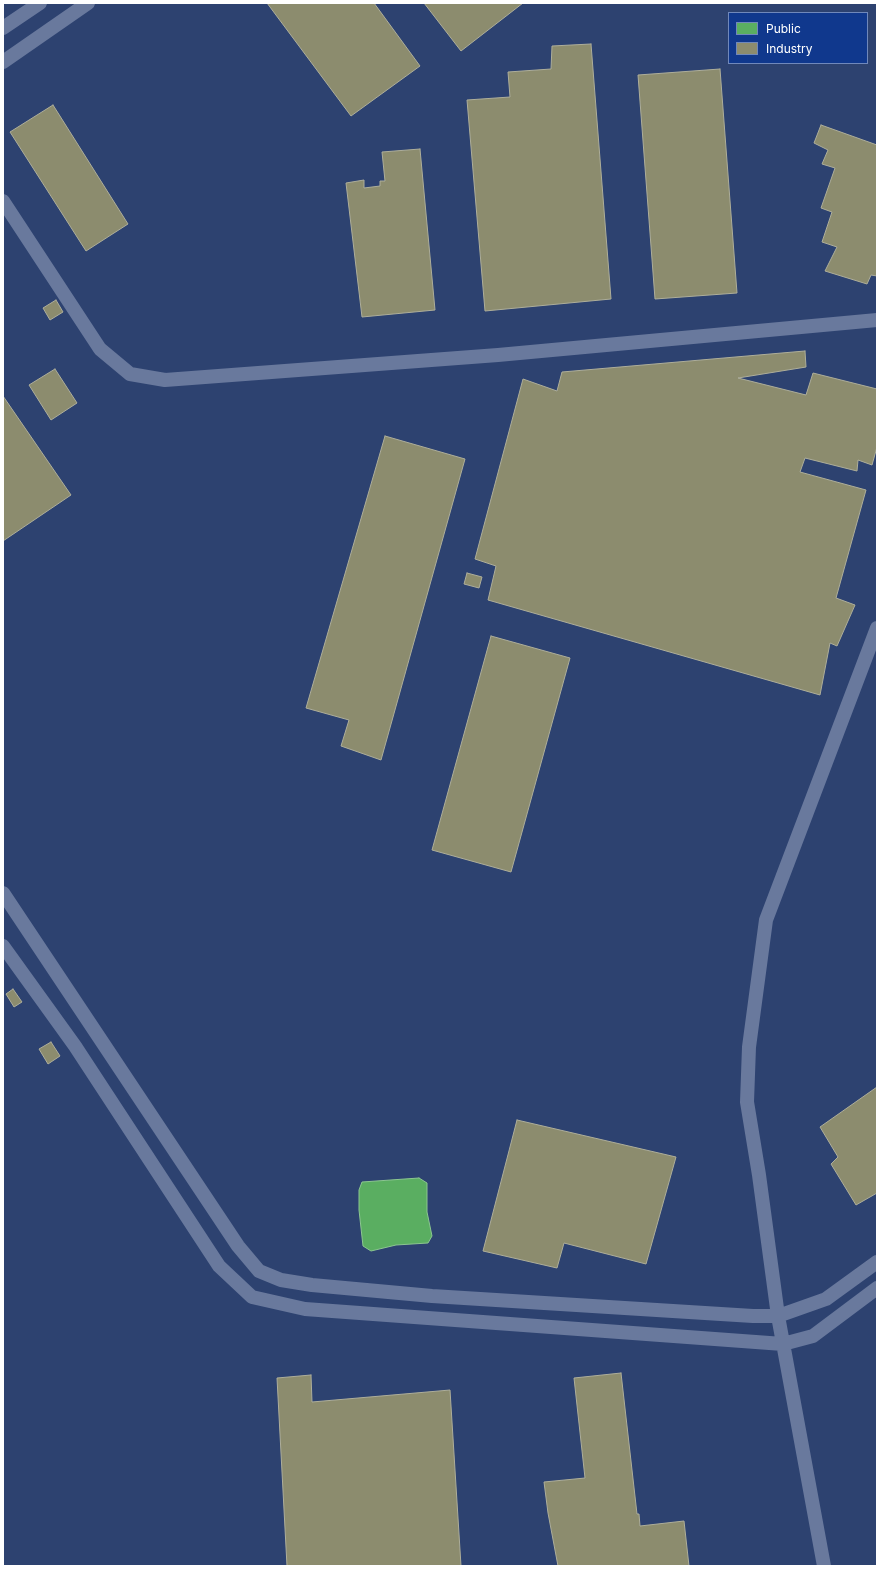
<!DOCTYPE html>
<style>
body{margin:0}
#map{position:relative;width:880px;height:1569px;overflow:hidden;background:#2d4270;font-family:Inter,sans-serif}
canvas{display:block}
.frame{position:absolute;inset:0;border:4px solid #fff;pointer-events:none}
.legend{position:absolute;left:728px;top:12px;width:140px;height:52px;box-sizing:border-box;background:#10388d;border:1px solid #7088bb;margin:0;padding:5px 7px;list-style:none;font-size:12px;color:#fff}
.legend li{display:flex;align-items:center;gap:8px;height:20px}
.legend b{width:20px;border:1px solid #7088bb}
</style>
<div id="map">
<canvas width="880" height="1569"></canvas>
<div class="frame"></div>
<ul class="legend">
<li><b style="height:11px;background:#5aae61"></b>Public</li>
<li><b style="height:11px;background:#8c8c6e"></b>Industry</li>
</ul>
</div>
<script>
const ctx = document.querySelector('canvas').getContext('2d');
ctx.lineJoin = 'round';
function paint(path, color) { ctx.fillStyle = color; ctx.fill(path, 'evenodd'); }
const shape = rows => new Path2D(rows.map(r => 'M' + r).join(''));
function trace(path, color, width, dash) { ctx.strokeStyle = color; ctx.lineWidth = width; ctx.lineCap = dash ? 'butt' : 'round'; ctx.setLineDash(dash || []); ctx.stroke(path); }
const public = shape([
 [419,1178,427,1183,427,1212,432,1236,428,1243,396,1245,371,1251,363,1246,359,1210,359,1190,362,1182,419,1178]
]);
paint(public, '#5aae61');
trace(public, '#8cc690', 1);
const industry = shape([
 [267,3,374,3,420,66,351,116,267,3],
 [424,3,523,3,461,51,424,3],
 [591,44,611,299,485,311,467,100,510,97,508,72,551,69,552,46,591,44],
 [720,69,737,293,655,299,638,75,720,69],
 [53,105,128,224,86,251,10,132,53,105],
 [821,125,877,145,877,276,871,275,867,284,825,271,837,247,822,242,832,212,821,208,835,168,822,164,828,150,814,143,821,125],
 [420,149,435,310,362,317,346,183,364,180,364,188,380,186,380,181,385,181,382,152,420,149],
 [56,300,63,312,50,320,43,308,56,300],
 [805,351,806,367,738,378,806,395,813,373,877,389,877,447,872,465,858,460,857,471,805,458,800,472,866,490,836,598,855,605,837,646,830,643,820,695,488,600,496,566,475,559,523,379,557,391,562,372,805,351],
 [55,369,77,403,51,420,29,385,55,369],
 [3,396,71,495,3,541,3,396],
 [385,436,465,459,381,760,341,746,349,720,306,708,385,436],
 [467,573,482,577,479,588,464,584,467,573],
 [491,636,570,658,511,872,432,850,491,636],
 [13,989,22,1002,14,1007,6,994,13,989],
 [51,1042,60,1056,48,1064,39,1049,51,1042],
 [877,1087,877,1193,856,1205,831,1164,838,1157,820,1127,877,1087],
 [517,1120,676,1157,646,1264,564,1243,557,1268,483,1251,517,1120],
 [621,1373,637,1514,639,1514,640,1526,684,1521,689,1566,558,1566,548,1513,544,1482,585,1478,574,1378,621,1373],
 [311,1375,312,1402,450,1390,461,1566,287,1566,277,1378,311,1375]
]);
paint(industry, '#8c8c6e');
trace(industry, '#aeae9a', 1);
trace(shape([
 [3,28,40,3],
 [3,62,88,3],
 [3,201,100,349,130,374,165,380,498,355,877,320],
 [3,893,238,1246,259,1271,281,1280,312,1285,432,1296,753,1316,778,1316,826,1299,877,1262],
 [3,946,75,1046,219,1266,252,1297,305,1309,783,1344,813,1336,877,1288],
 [824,1566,778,1316,759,1175,747,1102,749,1047,766,920,877,628]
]), '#69799d', 14);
</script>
